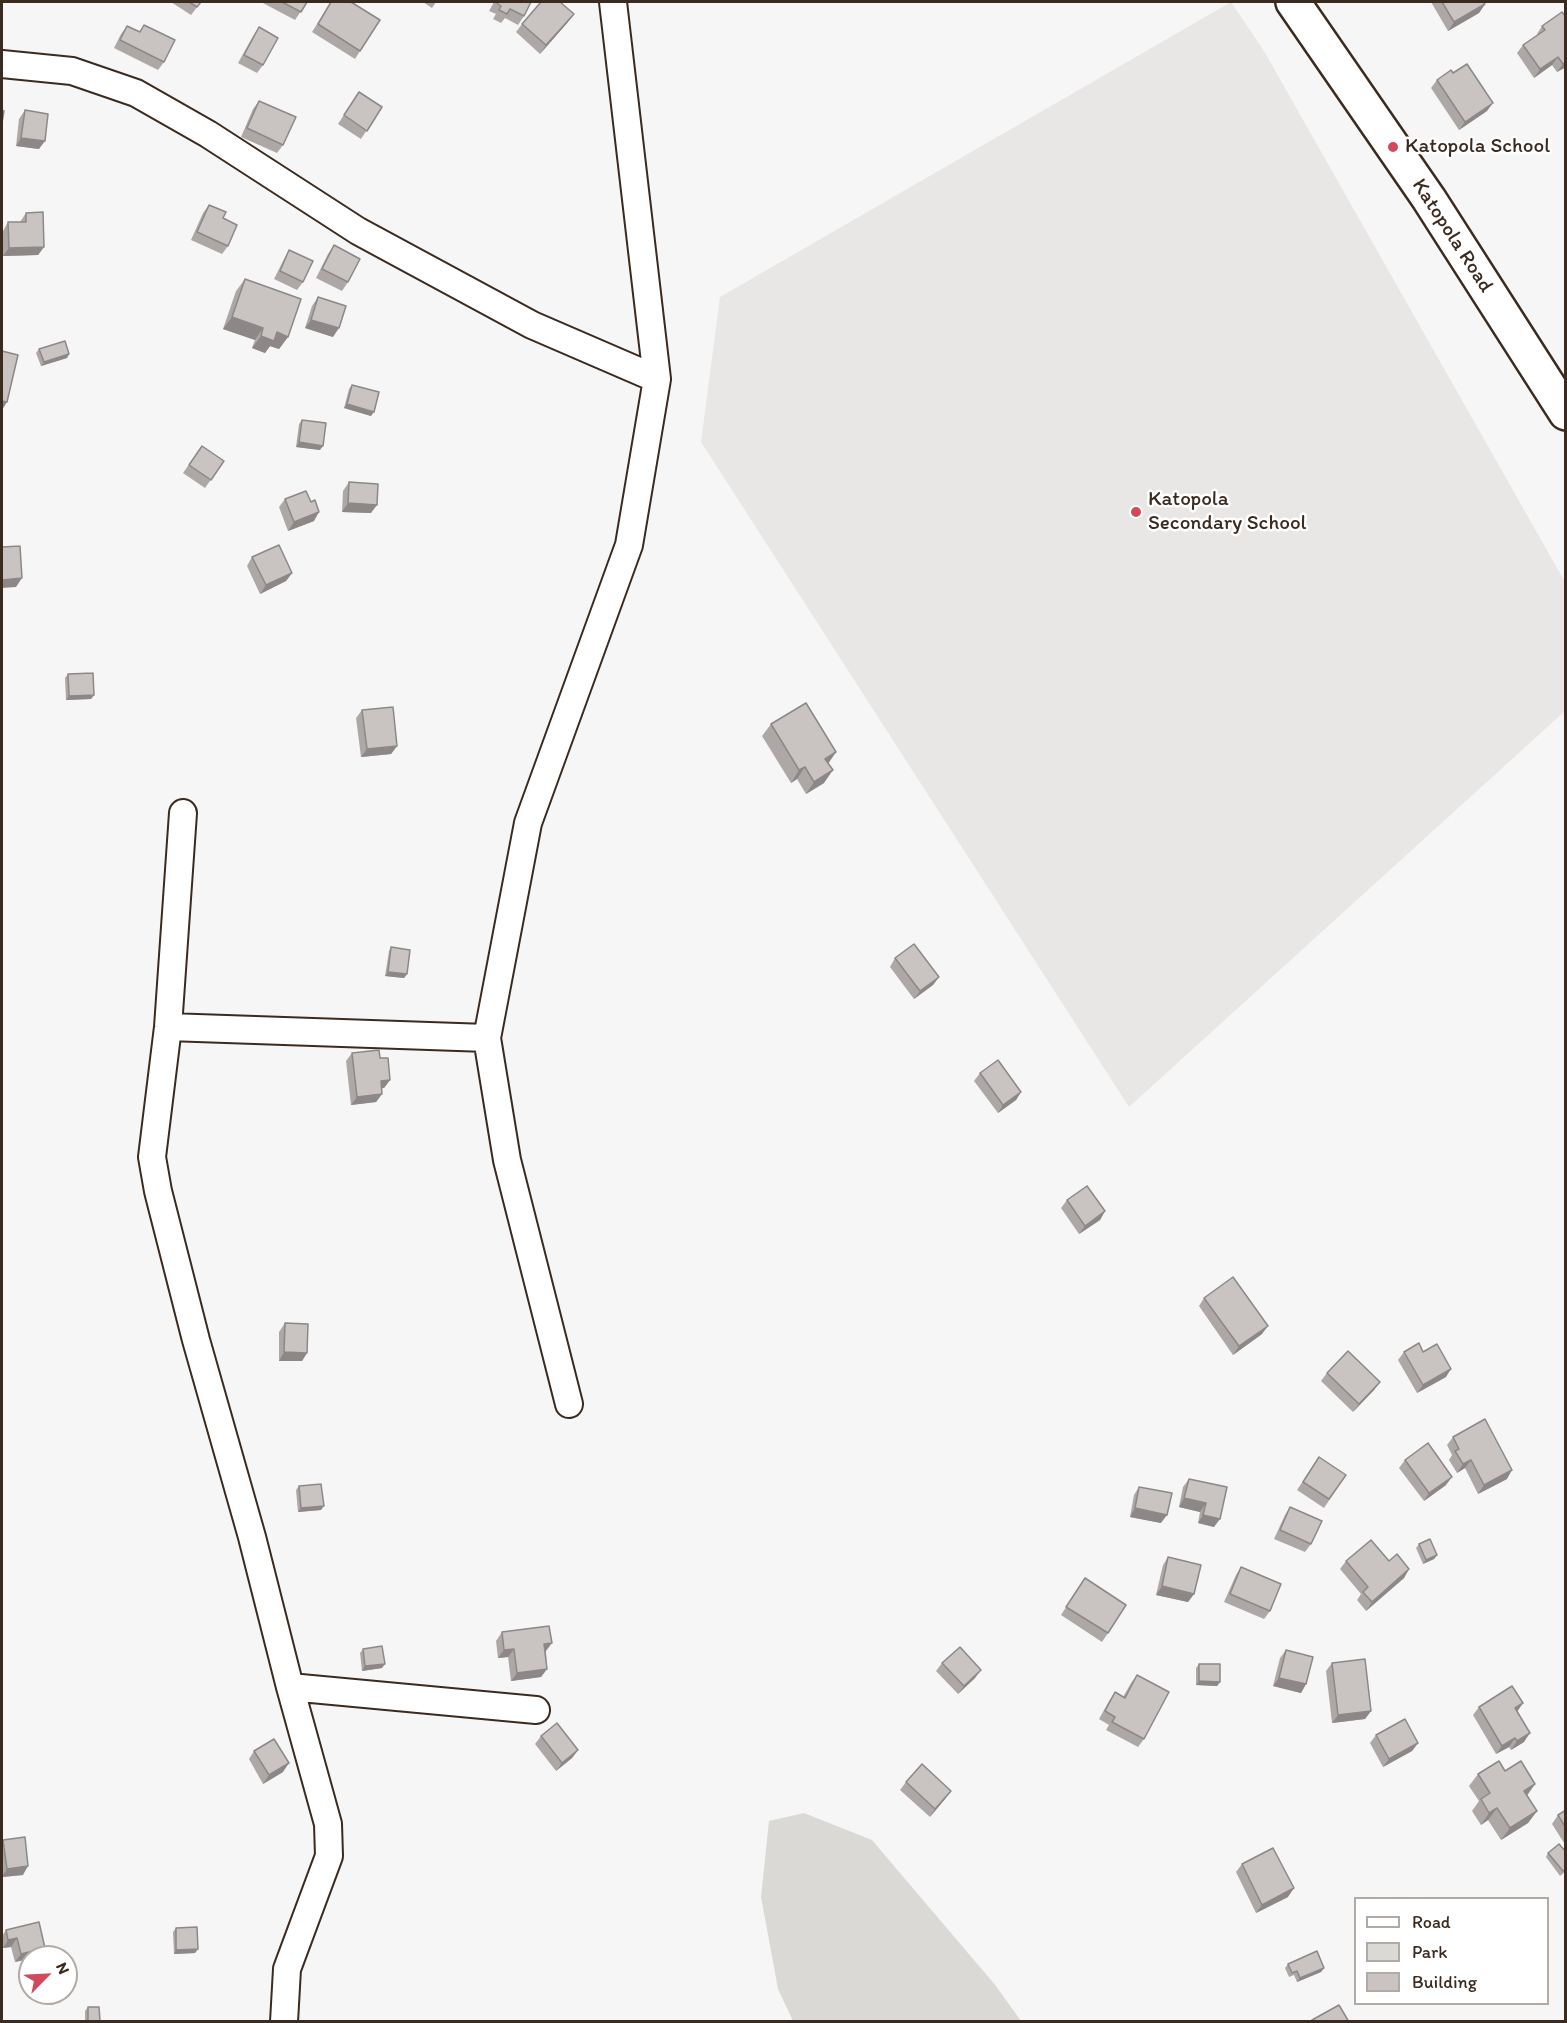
<!DOCTYPE html>
<style>
body{margin:0}
#map{position:relative;width:1567px;height:2023px;overflow:hidden;background:#f7f6f6;font-family:Itim,sans-serif}
canvas{display:block}
.frame{position:absolute;inset:0;border:3px solid #3b2a1e;pointer-events:none}
.legend{position:absolute;left:1354px;top:1897px;width:195px;height:108px;box-sizing:border-box;background:#fff;border:2px solid #b1aaa5;margin:0;padding:8px 10px;list-style:none;font-size:18px;color:#3b2a1e}
.legend li{display:flex;align-items:center;gap:12px;height:30px}
.legend b{width:30px;border:2px solid #b1aaa5}
.north{position:absolute;left:18px;top:1945px;width:60px;height:60px;box-sizing:border-box;background:#fff;border:2px solid #b1aaa5;border-radius:50%;rotate:66deg;font-size:16px;font-weight:700;line-height:24px;text-align:center;color:#3b2a1e}
.north::after{content:'';display:block;margin:auto;width:21px;height:27px;background:#d1495b;clip-path:polygon(50% 0,100% 100%,50% 72%,0 100%)}
</style>
<div id="map">
<canvas width="1567" height="2023"></canvas>
<div class="frame"></div>
<ul class="legend">
<li><b style="height:8px;background:#fff"></b>Road</li>
<li><b style="height:16px;background:#dbd9d6"></b>Park</li>
<li><b style="height:16px;background:#c9c3c1"></b>Building</li>
</ul>
<div class="north">N</div>
</div>
<script>
const ctx = document.querySelector('canvas').getContext('2d');
ctx.lineJoin = 'round';
function paint(path, color) { ctx.fillStyle = color; ctx.fill(path, 'evenodd'); }
const shape = rows => new Path2D(rows.map(r => 'M' + r).join(''));
function trace(path, color, width, dash) { ctx.strokeStyle = color; ctx.lineWidth = width; ctx.lineCap = dash ? 'butt' : 'round'; ctx.setLineDash(dash || []); ctx.stroke(path); }
function write(font, color, halo, rows, align = 'center') {
  ctx.font = font + ' Itim,sans-serif'; ctx.lineWidth = 5; ctx.setLineDash([]); ctx.textBaseline = 'middle'; ctx.strokeStyle = halo; ctx.fillStyle = color; for (const [text, x, y, turn = 0] of rows) {
    ctx.save(); ctx.translate(x, y); ctx.rotate((+turn || 0) * Math.PI / 180); ctx.textAlign = isNaN(turn) ? turn : align; if (halo) ctx.strokeText(text, 0, 0); ctx.fillText(text, 0, 0); ctx.restore();
  }
}
paint(shape([
 [1231,2,1264,51,1565,582,1565,711,1129,1107,701,442,720,297]
]), '#e9e7e6');
paint(shape([
 [804,1813,872,1840,996,1986,1021,2021,793,2021,778,1989,761,1897,769,1821]
]), '#dbd9d6');
const street = shape([
 [2,64,72,71,136,93,208,134,358,231,532,325,657,379],
 [183,813,168,1027,152,1157,158,1191,196,1340,252,1537,290,1687,328,1824,329,1856,287,1969,284,2022],
 [168,1027,487,1038],
 [569,1404,507,1160,487,1038,528,823,629,545,657,379,613,2],
 [290,1687,536,1710]
]);
const secondary = shape([
 [1293,2,1429,199,1566,413]
]);
trace(street, '#3b2a1e', 30);
trace(secondary, '#3b2a1e', 38);
trace(street, '#fff', 26);
trace(secondary, '#fff', 33);
paint(shape([
 [171,2,201,2,191,15],
 [261,2,307,2,295,20],
 [331,2,351,2,360,51,355,59,312,32],
 [423,2,436,2,432,8],
 [494,2,531,2,524,16,518,25,505,18,501,23,493,19,496,14,489,11],
 [1431,2,1483,2,1485,4,1479,13,1448,31],
 [1566,17,1566,67,1557,72,1552,65,1534,78,1517,53,1523,45,1537,35,1537,34,1542,26],
 [568,22,540,54,516,32,522,24],
 [144,25,164,62,158,70,114,48,121,34,127,26,139,32],
 [259,27,263,65,257,73,238,63,253,36],
 [1453,73,1487,111,1459,130,1431,88,1437,80],
 [359,92,382,107,361,139,338,124],
 [259,101,283,145,277,153,241,137,253,109],
 [25,110,39,149,16,146,19,119],
 [209,205,223,218,228,246,222,254,191,240,203,213],
 [26,213,44,247,38,255,3,256,3,231,8,222,20,222],
 [334,245,348,282,342,291,316,278,328,254],
 [289,250,303,282,297,290,274,279,284,259],
 [245,279,288,337,279,349,270,346,265,353,252,348,255,340,223,329,236,291],
 [318,297,333,337,305,328,312,306],
 [39,349,69,354,67,358,41,366,36,353],
 [352,385,371,416,344,408,349,389],
 [302,420,320,450,296,447,299,424],
 [202,446,224,461,205,488,183,473],
 [349,482,371,513,342,512,343,491],
 [285,499,311,502,314,521,288,531,279,507],
 [252,557,292,573,286,581,260,594,247,566],
 [68,674,94,695,91,699,66,700,65,678],
 [362,710,397,746,391,754,361,757,356,718],
 [771,724,836,752,828,763,824,783,806,794,797,779,791,783,762,736],
 [391,947,407,974,404,978,385,976,389,951],
 [895,958,939,977,933,985,914,999,890,967],
 [352,1053,380,1058,390,1080,384,1088,381,1088,382,1094,376,1102,351,1105,346,1061],
 [980,1073,1021,1092,1016,1100,998,1113,974,1081],
 [1067,1200,1105,1211,1100,1220,1079,1234,1061,1208],
 [1204,1298,1262,1334,1233,1355,1199,1306],
 [285,1323,307,1353,302,1361,279,1361,279,1332],
 [1404,1352,1423,1352,1446,1377,1417,1393,1398,1360],
 [1327,1373,1380,1382,1374,1390,1353,1412,1321,1381],
 [1453,1437,1507,1479,1478,1494,1465,1468,1457,1473,1449,1460,1452,1455,1447,1445],
 [1319,1457,1346,1475,1324,1508,1297,1490],
 [1405,1460,1446,1485,1424,1501,1399,1468],
 [1189,1479,1227,1487,1214,1527,1198,1523,1200,1512,1179,1507,1183,1487],
 [299,1486,321,1510,298,1512,296,1490],
 [1139,1487,1161,1523,1130,1517,1134,1495],
 [1290,1507,1311,1544,1305,1552,1274,1539,1285,1515],
 [1419,1544,1437,1555,1434,1559,1423,1564,1416,1548],
 [1168,1557,1194,1594,1188,1602,1156,1595,1163,1565],
 [1346,1561,1389,1561,1409,1569,1404,1578,1366,1611,1357,1600,1361,1594,1340,1569],
 [1241,1567,1270,1611,1264,1619,1224,1602,1236,1575],
 [1085,1578,1108,1633,1102,1642,1061,1615],
 [502,1632,546,1651,547,1669,541,1677,511,1681,508,1657,498,1658,496,1641],
 [363,1649,382,1668,362,1671,360,1653],
 [1286,1650,1306,1684,1301,1693,1273,1686,1280,1658],
 [942,1663,975,1678,958,1694,936,1671],
 [1332,1663,1371,1711,1365,1719,1332,1723,1326,1671],
 [1199,1664,1220,1682,1217,1686,1196,1685,1196,1668],
 [1137,1675,1144,1739,1138,1747,1106,1730,1109,1725,1099,1719,1109,1701,1115,1692,1123,1697,1131,1683],
 [1479,1707,1517,1712,1524,1742,1511,1750,1509,1747,1496,1754,1473,1715],
 [1376,1735,1418,1743,1412,1751,1383,1767,1370,1743],
 [541,1736,578,1750,572,1758,556,1771,535,1744],
 [254,1751,283,1772,263,1784,249,1759],
 [1505,1771,1535,1784,1527,1796,1537,1811,1528,1823,1501,1840,1488,1820,1481,1825,1472,1811,1479,1801,1469,1786,1478,1774],
 [906,1782,945,1799,930,1817,900,1790],
 [1566,1810,1566,1846,1552,1824,1558,1815],
 [3,1840,23,1875,2,1877,2,1842],
 [1548,1853,1566,1871,1560,1876,1546,1857],
 [1242,1864,1288,1897,1256,1913,1236,1872],
 [176,1928,198,1949,195,1953,174,1954,173,1932],
 [6,1930,45,1948,39,1956,30,1957,15,1962,11,1947,3,1948,2,1936],
 [1288,1964,1324,1968,1321,1972,1297,1982,1294,1975,1289,1977,1285,1968],
 [88,2007,100,2021,112,2022,85,2022,85,2011]
]), '#ada8a6');
paint(shape([
 [1485,4,1479,13,1448,31,1454,22],
 [574,14,568,22,540,54,546,45],
 [1558,57,1552,65,1534,78,1540,69],
 [1566,62,1566,67,1557,72,1563,64],
 [1493,103,1487,111,1459,130,1465,122],
 [21,138,45,141,39,149,16,146],
 [44,247,38,255,3,256,9,248],
 [232,317,263,328,255,340,223,329],
 [311,320,339,328,333,337,305,328],
 [277,332,288,337,279,349,270,346,265,353,252,348,261,336],
 [69,354,67,358,41,366,44,362],
 [2,401,7,402,2,410],
 [347,404,374,412,371,416,344,408],
 [299,442,323,446,320,450,296,447],
 [348,503,377,505,371,513,342,512],
 [319,512,314,521,288,531,294,522],
 [292,573,286,581,260,594,266,585],
 [22,578,16,587,2,588,2,580],
 [94,695,91,699,66,700,69,696],
 [397,746,391,754,361,757,367,749],
 [836,752,828,764,825,759],
 [805,767,797,779,791,783,799,770],
 [833,770,824,783,806,794,814,782],
 [388,972,407,974,404,978,385,976],
 [939,977,933,985,914,999,920,991],
 [390,1080,384,1088,375,1089,381,1081],
 [1021,1092,1016,1100,998,1113,1003,1105],
 [382,1094,376,1102,351,1105,357,1097],
 [1105,1211,1100,1220,1079,1234,1085,1226],
 [1268,1326,1262,1334,1233,1355,1239,1346],
 [284,1352,307,1353,302,1361,279,1361],
 [1451,1369,1446,1377,1417,1393,1423,1385],
 [1380,1382,1374,1390,1353,1412,1359,1404],
 [1471,1460,1465,1468,1457,1473,1463,1464],
 [1512,1470,1507,1479,1478,1494,1484,1485],
 [1452,1477,1446,1485,1424,1501,1429,1493],
 [1184,1498,1206,1503,1200,1512,1179,1507],
 [324,1506,321,1510,298,1512,301,1508],
 [1135,1508,1167,1515,1161,1523,1130,1517],
 [1203,1515,1220,1519,1214,1527,1198,1523],
 [1437,1555,1434,1559,1423,1564,1426,1560],
 [1409,1569,1404,1578,1366,1611,1372,1602],
 [1162,1586,1194,1594,1188,1602,1156,1595],
 [552,1643,546,1651,538,1652,544,1644],
 [514,1649,508,1657,498,1658,504,1650],
 [385,1664,382,1668,362,1671,365,1666],
 [547,1669,541,1677,511,1681,517,1673],
 [981,1670,975,1678,958,1694,964,1686],
 [1279,1678,1306,1684,1301,1693,1273,1686],
 [1199,1681,1220,1682,1217,1686,1196,1685],
 [1523,1703,1517,1712,1515,1708],
 [1371,1711,1365,1719,1332,1723,1338,1715],
 [1530,1733,1524,1742,1511,1750,1517,1741],
 [1515,1738,1509,1747,1496,1754,1502,1746],
 [1418,1743,1412,1751,1383,1767,1389,1759],
 [578,1750,572,1758,556,1771,562,1763],
 [289,1763,283,1772,263,1784,269,1775],
 [1535,1784,1526,1796,1524,1791],
 [951,1791,945,1799,930,1817,935,1809],
 [1497,1808,1488,1820,1481,1825,1489,1813],
 [1537,1811,1528,1823,1501,1840,1510,1828],
 [28,1866,23,1875,2,1877,7,1869],
 [1294,1888,1288,1897,1256,1913,1262,1905],
 [17,1938,11,1947,3,1948,8,1940],
 [45,1948,39,1956,30,1957,30,1959,15,1962,21,1954],
 [198,1949,195,1953,174,1954,176,1950],
 [1324,1968,1321,1972,1297,1982,1300,1978]
]), '#8d8887');
const building = shape([
 [189,2,201,2,197,7,189,2],
 [282,2,307,2,301,12,282,2],
 [331,2,351,2,380,20,360,51,318,24,331,2],
 [495,2,531,2,524,16,510,9,507,14,499,10,501,6,495,2],
 [541,2,560,2,574,14,546,45,522,24,541,2],
 [1442,2,1483,2,1485,4,1454,22,1442,2],
 [1562,12,1566,17,1566,62,1563,64,1558,57,1540,69,1523,45,1545,30,1542,26,1562,12],
 [144,25,175,40,164,62,120,40,127,26,140,32,144,25],
 [259,27,278,38,263,65,244,55,259,27],
 [1467,64,1493,103,1465,122,1437,80,1451,70,1453,73,1467,64],
 [359,92,382,107,367,131,344,115,359,92],
 [259,101,296,117,283,145,247,128,259,101],
 [2,110,4,111,2,123,2,110],
 [25,110,48,114,45,141,21,138,25,110],
 [209,205,226,212,223,218,237,225,228,246,197,232,209,205],
 [43,212,44,247,9,248,8,222,26,222,26,213,43,212],
 [334,245,360,259,348,282,322,269,334,245],
 [289,250,313,261,303,282,280,271,289,250],
 [245,279,301,299,288,337,277,332,274,341,261,336,263,328,232,317,245,279],
 [318,297,346,306,339,328,311,320,318,297],
 [65,341,69,354,44,362,39,349,65,341],
 [2,351,18,355,7,402,2,401,2,351],
 [352,385,379,392,374,412,347,404,352,385],
 [302,420,326,423,323,446,299,442,302,420],
 [202,446,224,461,211,480,189,465,202,446],
 [349,482,378,484,377,505,348,503,349,482],
 [306,491,311,502,315,500,319,512,294,522,285,499,306,491],
 [279,545,292,573,266,585,252,557,279,545],
 [20,546,22,578,2,580,2,547,20,546],
 [93,673,94,695,69,696,68,674,93,673],
 [806,703,836,752,825,759,833,770,814,782,805,767,799,770,771,724,806,703],
 [393,707,397,746,367,749,362,710,393,707],
 [914,944,939,977,920,991,895,958,914,944],
 [391,947,410,950,407,974,388,972,391,947],
 [379,1050,380,1058,388,1058,390,1080,381,1081,382,1094,357,1097,352,1053,379,1050],
 [998,1060,1021,1092,1003,1105,980,1073,998,1060],
 [1087,1186,1105,1211,1085,1226,1067,1200,1087,1186],
 [1233,1277,1268,1326,1239,1346,1204,1298,1233,1277],
 [285,1323,308,1324,307,1353,284,1352,285,1323],
 [1419,1343,1423,1352,1437,1344,1451,1369,1423,1385,1404,1352,1419,1343],
 [1348,1351,1380,1382,1359,1404,1327,1373,1348,1351],
 [1485,1419,1512,1470,1484,1485,1471,1460,1463,1464,1455,1451,1459,1449,1453,1437,1485,1419],
 [1428,1443,1452,1477,1429,1493,1405,1460,1428,1443],
 [1319,1457,1346,1475,1329,1499,1303,1482,1319,1457],
 [1189,1479,1227,1487,1220,1519,1203,1515,1206,1503,1184,1498,1189,1479],
 [321,1484,324,1506,301,1508,299,1486,321,1484],
 [1139,1487,1172,1493,1167,1515,1135,1508,1139,1487],
 [1290,1507,1322,1521,1311,1544,1280,1530,1290,1507],
 [1430,1539,1437,1555,1426,1560,1419,1544,1430,1539],
 [1371,1540,1389,1561,1397,1554,1409,1569,1372,1602,1363,1592,1368,1587,1346,1561,1371,1540],
 [1168,1557,1201,1565,1194,1594,1162,1586,1168,1557],
 [1241,1567,1281,1584,1270,1611,1230,1594,1241,1567],
 [1085,1578,1126,1605,1108,1633,1066,1607,1085,1578],
 [549,1626,552,1643,544,1644,547,1669,517,1673,514,1649,504,1650,502,1632,549,1626],
 [382,1646,385,1664,365,1666,363,1649,382,1646],
 [960,1647,981,1670,964,1686,942,1663,960,1647],
 [1286,1650,1313,1657,1306,1684,1279,1678,1286,1650],
 [1365,1659,1371,1711,1338,1715,1332,1663,1365,1659],
 [1199,1664,1220,1664,1220,1682,1199,1681,1199,1664],
 [1137,1675,1169,1692,1144,1739,1112,1722,1115,1717,1105,1711,1115,1692,1125,1698,1137,1675],
 [1512,1686,1523,1703,1515,1708,1530,1733,1517,1741,1515,1738,1502,1746,1479,1707,1512,1686],
 [1405,1719,1418,1743,1389,1759,1376,1735,1405,1719],
 [557,1723,578,1750,562,1763,541,1736,557,1723],
 [274,1739,289,1763,269,1775,254,1751,274,1739],
 [1499,1761,1505,1771,1521,1761,1535,1784,1524,1791,1537,1811,1510,1828,1497,1808,1489,1813,1481,1799,1490,1793,1478,1774,1499,1761],
 [922,1764,951,1791,935,1809,906,1782,922,1764],
 [1566,1810,1566,1828,1558,1815,1566,1810],
 [25,1837,28,1866,7,1869,3,1840,25,1837],
 [1559,1844,1566,1852,1566,1869,1563,1871,1548,1853,1559,1844],
 [1273,1848,1294,1888,1262,1905,1242,1864,1273,1848],
 [39,1922,45,1948,21,1954,17,1938,8,1940,6,1930,39,1922],
 [197,1927,198,1949,176,1950,176,1928,197,1927],
 [1317,1951,1324,1968,1300,1978,1297,1971,1292,1973,1288,1964,1317,1951],
 [1339,2005,1349,2022,1312,2022,1312,2020,1339,2005],
 [88,2007,99,2007,100,2021,112,2021,112,2022,88,2022,88,2007]
]);
paint(building, '#c9c3c1');
trace(building, '#8d8887', 1.5);
for (const [x, y, r, color] of [
 [1393,147,6,"#d1495b"],
 [1136,512,6,"#d1495b"]
]) { const dot = new Path2D(); dot.arc(x, y, r, 0, 2 * Math.PI); ctx.fillStyle = color; ctx.fill(dot); trace(dot, '#fff', 2); }
write('21px', '#3b2a1e', '#fff', [
 ["Katopola School",1405,147],
 ["Katopola",1148,500],
 ["Secondary School",1148,524]
], 'left');
write('21px', '#3b2a1e', '#fff', [
 ["Katopola Road",1452,236,57]
]);
</script>
